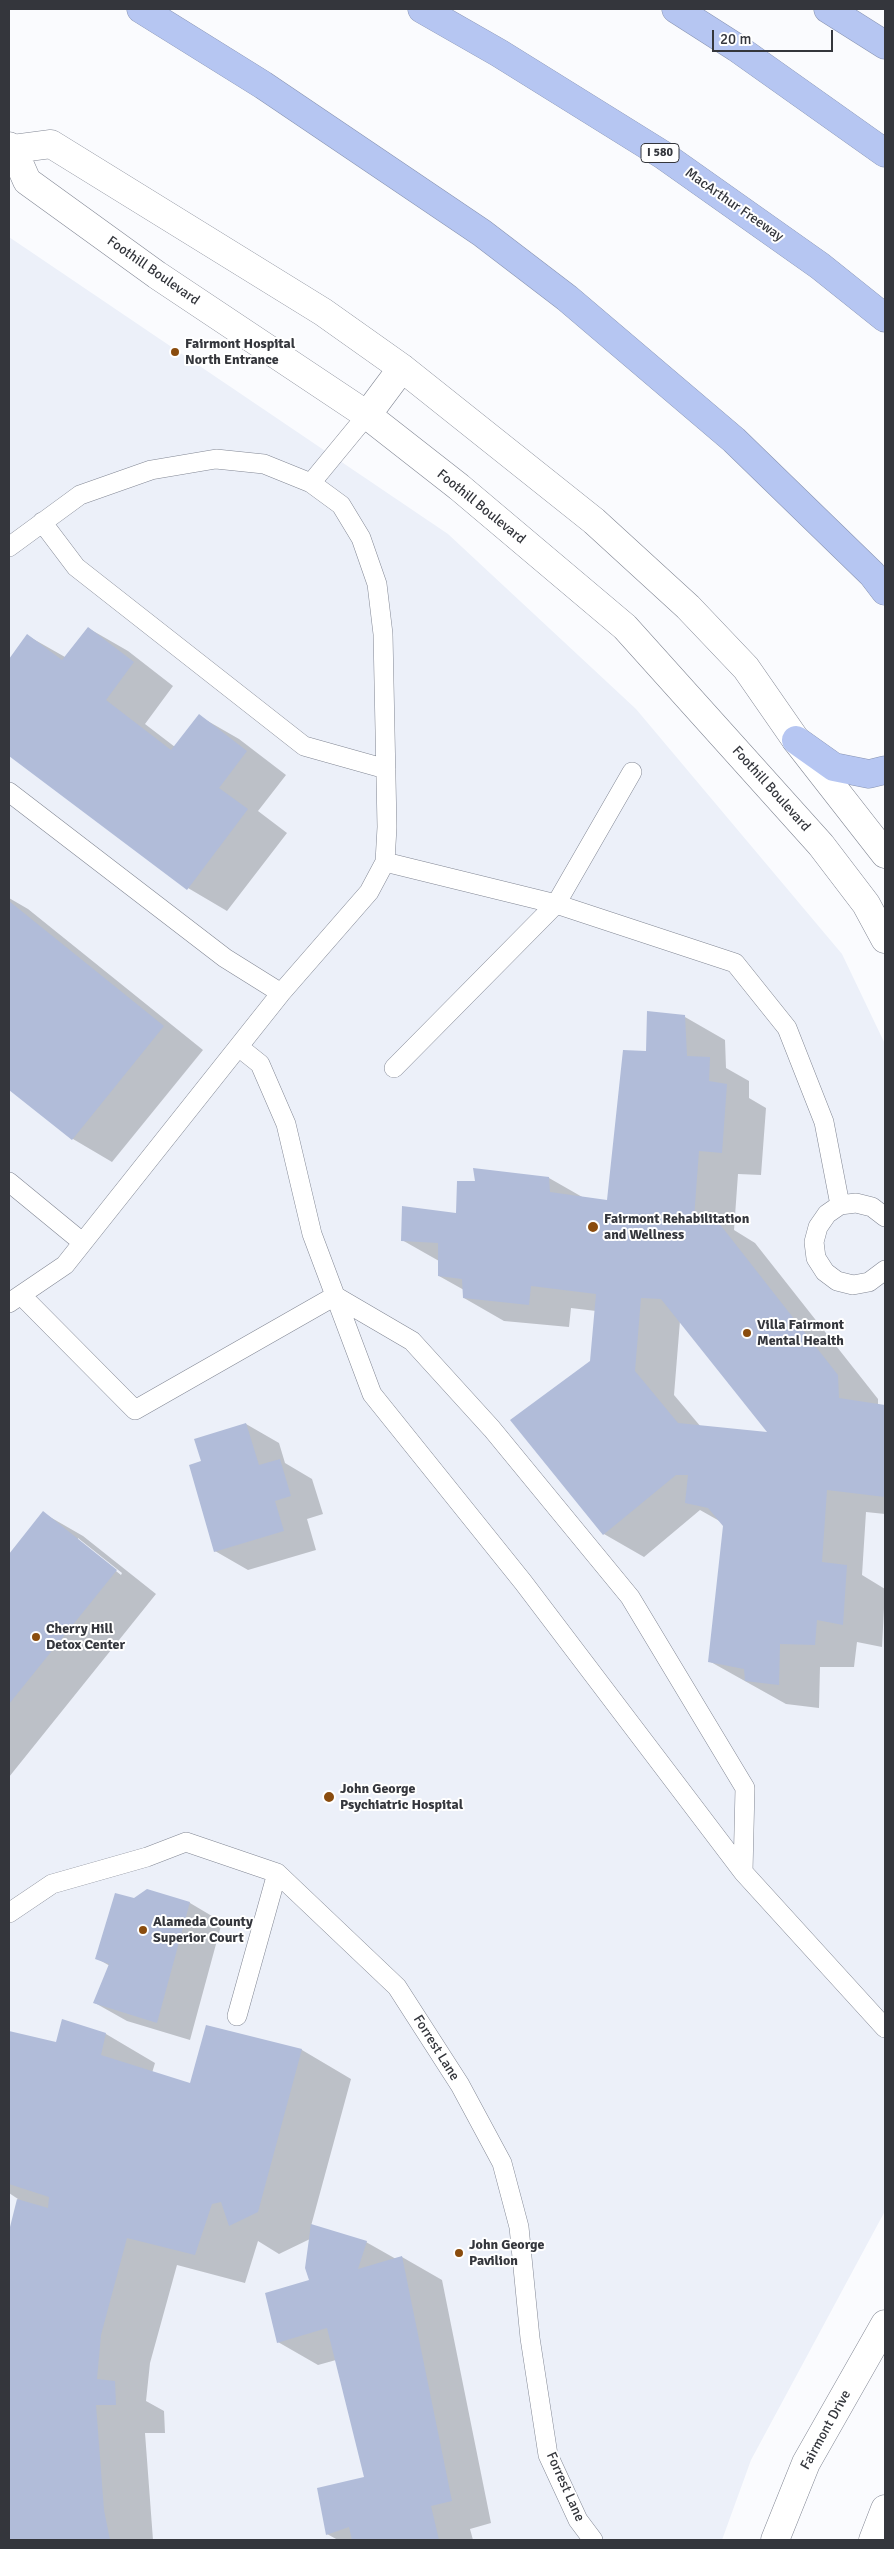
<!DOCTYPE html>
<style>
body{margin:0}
#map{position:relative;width:894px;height:2549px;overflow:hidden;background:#fafbfe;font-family:Signika,sans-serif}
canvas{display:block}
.frame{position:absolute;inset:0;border:10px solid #34363c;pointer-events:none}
.scale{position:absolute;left:712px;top:30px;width:121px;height:22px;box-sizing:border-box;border:2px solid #34363c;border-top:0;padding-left:6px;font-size:15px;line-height:18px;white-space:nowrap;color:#34363c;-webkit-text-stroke:4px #fff;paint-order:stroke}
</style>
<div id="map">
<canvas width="894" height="2549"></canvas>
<div class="frame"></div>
<div class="scale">20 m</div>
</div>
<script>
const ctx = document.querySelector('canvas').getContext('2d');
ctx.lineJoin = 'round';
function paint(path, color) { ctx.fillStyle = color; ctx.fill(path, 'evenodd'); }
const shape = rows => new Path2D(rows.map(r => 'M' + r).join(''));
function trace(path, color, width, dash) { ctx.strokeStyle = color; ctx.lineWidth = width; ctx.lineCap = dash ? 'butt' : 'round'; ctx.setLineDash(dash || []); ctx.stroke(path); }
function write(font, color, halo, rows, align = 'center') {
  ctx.font = font + ' Signika,sans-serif'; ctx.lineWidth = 4; ctx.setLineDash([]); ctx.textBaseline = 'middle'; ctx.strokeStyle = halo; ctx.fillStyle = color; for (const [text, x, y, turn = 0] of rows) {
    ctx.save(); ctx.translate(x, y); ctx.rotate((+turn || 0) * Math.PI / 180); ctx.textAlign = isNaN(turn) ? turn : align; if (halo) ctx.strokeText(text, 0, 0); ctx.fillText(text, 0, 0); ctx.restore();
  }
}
paint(shape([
 [9,237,448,534,636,709,842,954,885,1044,885,2211,751,2460,722,2540,9,2540]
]), '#ecf0f9');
paint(shape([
 [88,628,128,651,173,686,145,724,175,747,199,716,239,739,286,775,258,811,287,833,227,911,188,888,9,754,9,661,28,636,65,657],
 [9,898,28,909,203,1050,112,1162,73,1139,9,1088],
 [685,1017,725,1040,726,1068,749,1081,749,1098,766,1108,761,1175,738,1174,734,1230,755,1243,878,1399,878,1405,885,1406,885,1514,866,1512,862,1575,885,1589,882,1647,857,1642,854,1667,820,1667,819,1708,786,1704,709,1661,725,1526,723,1523,700,1510,644,1557,604,1534,591,1362,596,1311,571,1308,569,1327,504,1321,464,1298,464,1290,439,1276,439,1261,402,1240,549,1178,584,1198,608,1202,648,1052],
 [680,1321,770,1434,701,1427,674,1395],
 [246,1424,279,1443,285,1463,312,1479,323,1514,307,1519,316,1550,248,1570,215,1551,202,1462],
 [43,1513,83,1536,156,1594,9,1777,9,1556],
 [78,1538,122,1573,121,1575,78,1541],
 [147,1891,190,1903,222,1922,190,2040,127,2021,95,2003,110,1966,96,1958,134,1899],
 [207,2026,302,2050,351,2079,311,2226,366,2242,396,2259,402,2257,442,2280,491,2523,470,2529,473,2540,338,2540,327,2534,365,2478,336,2360,318,2365,278,2342,311,2281,310,2239,279,2254,258,2241,245,2283,177,2265,150,2363,146,2401,164,2411,165,2433,145,2433,153,2540,9,2540,9,2236,18,2199,9,2193,9,2032,57,2044,106,2034,155,2063,152,2073,191,2085]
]), '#0003');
paint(shape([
 [88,627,134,662,106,700,171,750,199,714,247,751,219,788,248,809,187,890,9,756,9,659,27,634,62,660],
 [9,901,164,1026,72,1140,9,1090],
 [647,1011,685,1015,687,1056,710,1057,709,1081,727,1084,722,1153,699,1151,694,1218,715,1218,838,1375,839,1398,885,1405,885,1497,827,1490,822,1562,847,1565,843,1625,817,1620,815,1645,780,1644,779,1685,745,1681,744,1669,708,1662,723,1526,708,1508,685,1503,688,1475,676,1475,603,1535,510,1420,590,1361,596,1294,531,1286,529,1305,463,1298,462,1279,438,1276,438,1243,401,1241,402,1206,456,1213,457,1181,475,1181,473,1168,549,1177,550,1192,607,1200,623,1050,646,1051],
 [641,1298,661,1299,767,1432,678,1423,635,1371],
 [246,1423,259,1465,280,1459,291,1496,275,1501,284,1531,214,1552,189,1465,201,1461,194,1439],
 [43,1511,117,1570,9,1704,9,1554],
 [147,1889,190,1902,157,2023,93,2003,109,1964,95,1959,115,1893,134,1898],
 [62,2019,106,2033,101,2055,190,2083,206,2025,302,2049,258,2212,229,2226,221,2202,212,2204,195,2255,127,2238,101,2335,97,2379,115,2381,116,2405,96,2405,104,2510,110,2540,9,2540,9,2231,17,2199,48,2208,49,2197,9,2184,9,2031,56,2042],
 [311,2224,367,2241,358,2269,402,2256,452,2501,431,2506,439,2540,352,2540,349,2527,326,2535,317,2488,364,2477,327,2328,277,2343,265,2293,309,2280,305,2268]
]), '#b1bcd9');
const lane = shape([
 [311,483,367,415],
 [42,522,76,567,304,746,386,769],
 [9,547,80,495,151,470,216,459,264,464,311,483,341,505,361,538,377,584,383,634,387,827,385,862,369,892,281,993,65,1265,9,1303],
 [9,792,225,958,281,993],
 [385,862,556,904,735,963,787,1028,824,1122,840,1205],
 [240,1048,260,1064,286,1124,312,1234,372,1394,523,1582,743,1872,885,2028],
 [394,1068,556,904,632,772],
 [9,1182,82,1242],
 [885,1217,872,1207,856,1203,840,1205,827,1214,818,1227,814,1242,816,1258,825,1272,837,1281,853,1285,869,1282,885,1270],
 [21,1295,135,1410,335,1296,412,1341,492,1429,630,1597,745,1788,743,1872],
 [9,1913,52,1884,147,1857,186,1842,277,1873,397,1987,460,2085,502,2163,519,2227,530,2338,548,2455,578,2520,593,2540],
 [237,2016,277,1873]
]);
const secondary = shape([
 [9,146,13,149,27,181,157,275,367,415,459,487,625,627,821,845,866,904,885,939],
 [13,149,51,144,323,312,402,368,594,521,688,607,746,668,796,740,885,854],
 [367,415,402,368],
 [775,2540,806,2463,885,2324],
 [873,2540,885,2509]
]);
const highway = shape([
 [141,9,263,85,482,233,567,298,734,440,872,574,885,591],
 [422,9,499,53,663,155,820,266,885,318],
 [676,9,737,48,885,153],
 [828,9,885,45],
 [796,740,834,767,869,774,885,770]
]);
trace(lane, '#828794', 20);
trace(secondary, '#828794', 29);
trace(highway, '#8894b2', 29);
trace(lane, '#fff', 19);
trace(secondary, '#fff', 28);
trace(highway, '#b6c6f2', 28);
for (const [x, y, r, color] of [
 [175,352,5,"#8a4c0e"],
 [593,1227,6,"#8a4c0e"],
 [747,1333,5,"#8a4c0e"],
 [36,1637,5,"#8a4c0e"],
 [329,1797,6,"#8a4c0e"],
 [143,1930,5,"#8a4c0e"],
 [459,2253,5,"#8a4c0e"]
]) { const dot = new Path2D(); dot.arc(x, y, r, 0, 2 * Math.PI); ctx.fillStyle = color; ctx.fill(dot); trace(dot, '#fff', 2); }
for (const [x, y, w] of [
 [660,153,38]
]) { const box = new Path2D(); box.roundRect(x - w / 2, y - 9.5, w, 19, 4); ctx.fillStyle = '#fff'; ctx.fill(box); trace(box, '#34363c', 1); }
write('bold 12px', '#34363c', null, [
 ["I 580",660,153]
]);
write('14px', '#34363c', '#fff', [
 ["MacArthur Freeway",734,205,35],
 ["Foothill Boulevard",153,271,35],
 ["Foothill Boulevard",481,507,39],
 ["Foothill Boulevard",771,789,48],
 ["Forrest Lane",436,2048,58],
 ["Fairmont Drive",826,2430,-61],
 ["Forrest Lane",565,2487,66]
]);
write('bold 14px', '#34363c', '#fff', [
 ["Fairmont Hospital",185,344],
 ["North Entrance",185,360],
 ["Fairmont Rehabilitation",604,1219],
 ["and Wellness",604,1235],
 ["Villa Fairmont",757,1325],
 ["Mental Health",757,1341],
 ["Cherry Hill",46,1629],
 ["Detox Center",46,1645],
 ["John George",340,1789],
 ["Psychiatric Hospital",340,1805],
 ["Alameda County",153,1922],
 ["Superior Court",153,1938],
 ["John George",469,2245],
 ["Pavilion",469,2261]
], 'left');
</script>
